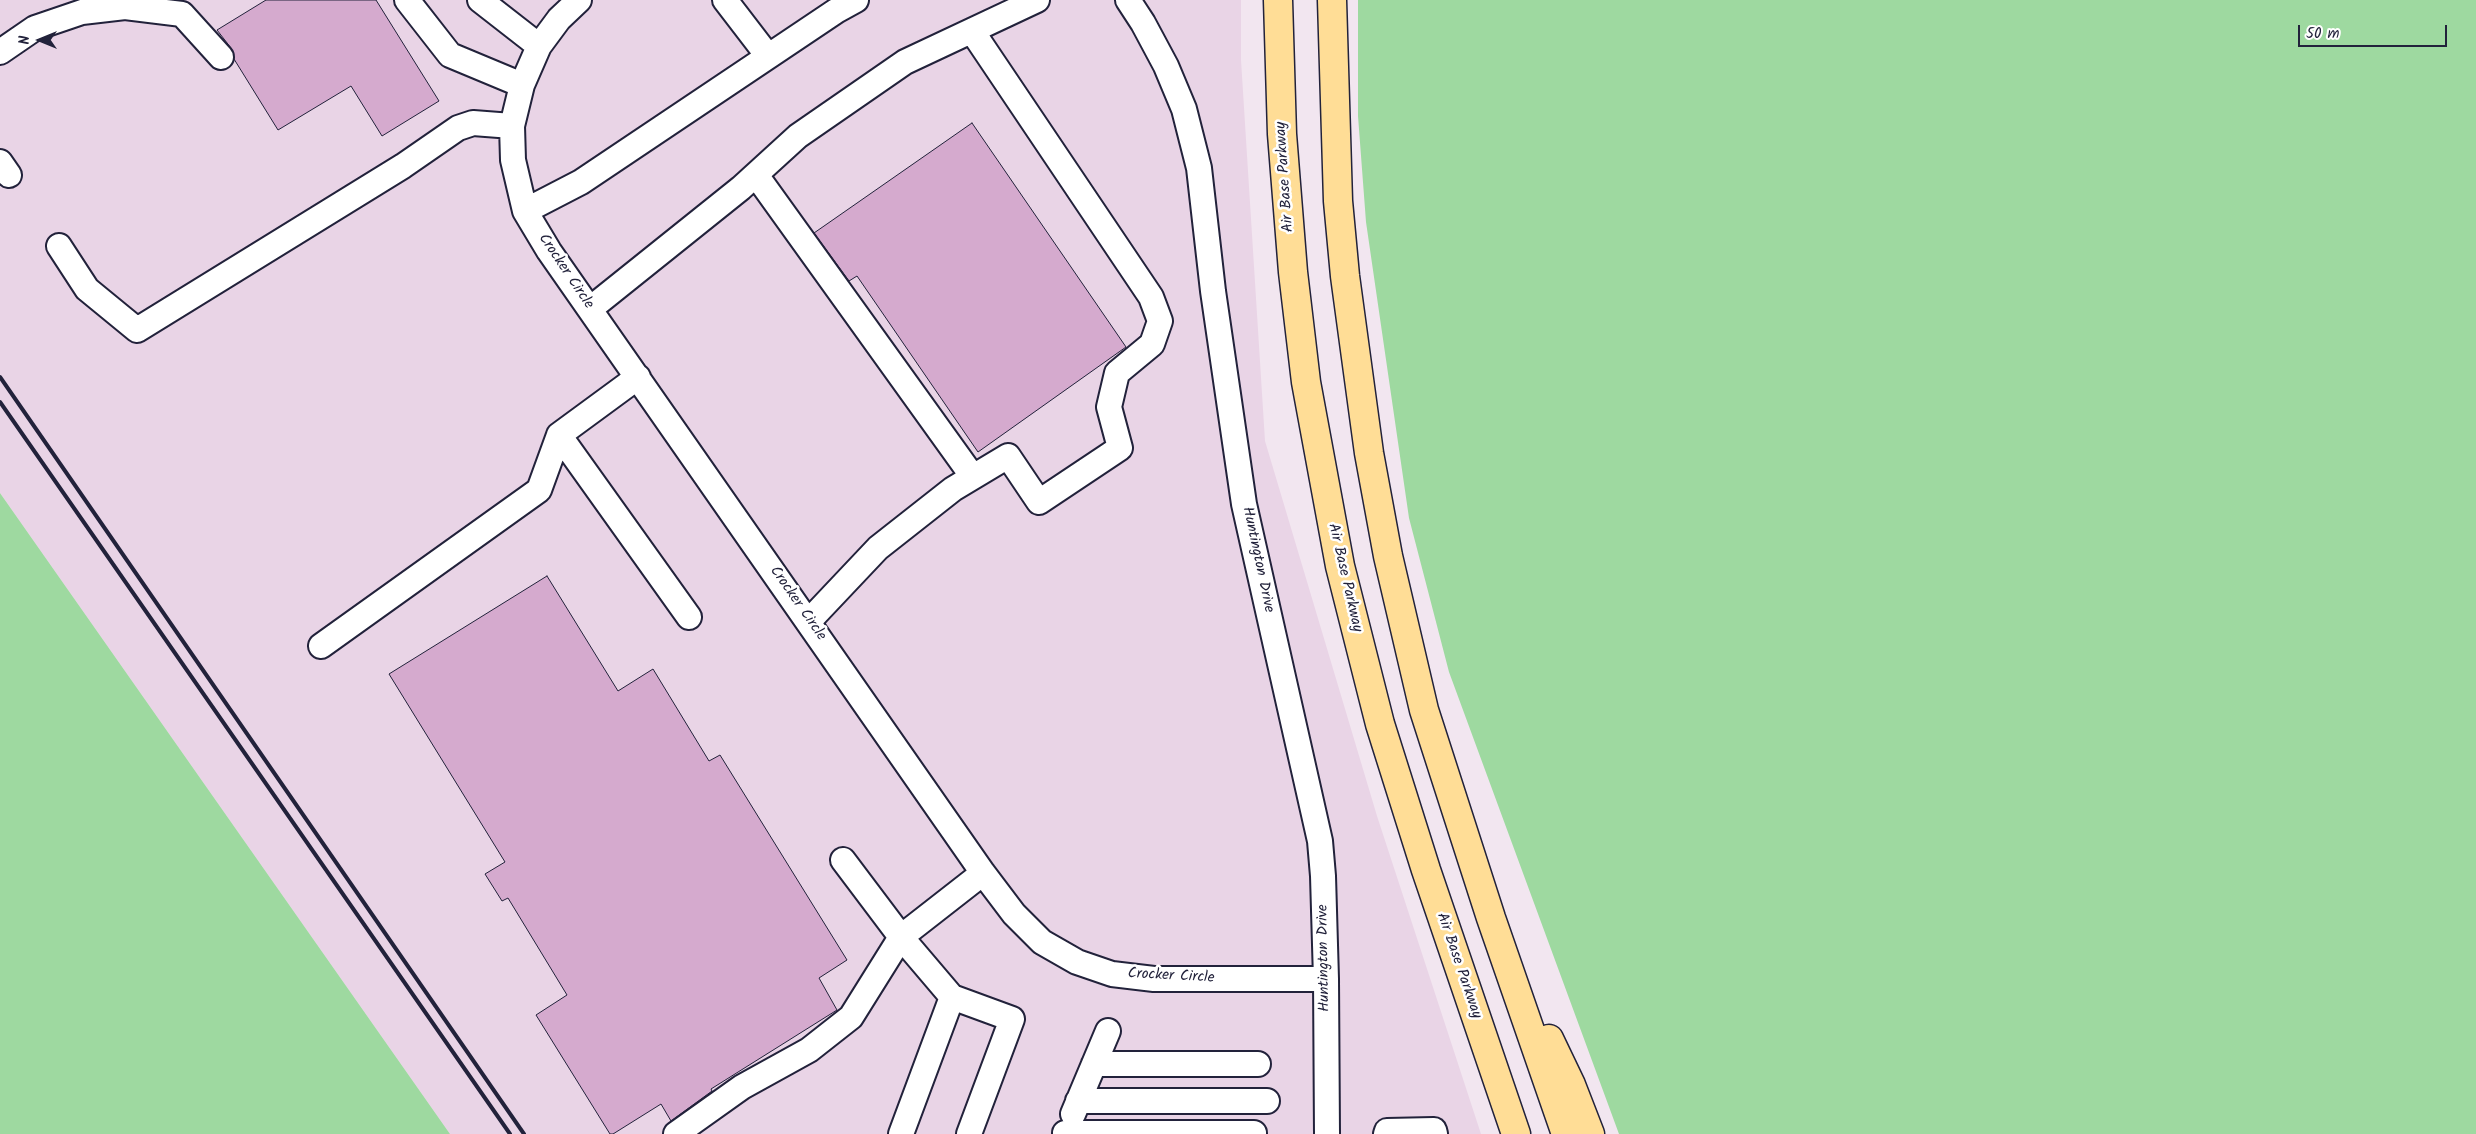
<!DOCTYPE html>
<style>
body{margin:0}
#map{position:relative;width:2476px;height:1134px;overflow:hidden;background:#f2e6f0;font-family:Kalam,sans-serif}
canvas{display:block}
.north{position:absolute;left:15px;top:15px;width:50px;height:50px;-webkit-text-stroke:4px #fff;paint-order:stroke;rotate:270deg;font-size:14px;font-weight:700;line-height:20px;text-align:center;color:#22223b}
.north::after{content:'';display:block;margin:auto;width:18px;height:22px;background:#22223b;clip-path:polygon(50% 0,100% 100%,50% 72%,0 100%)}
.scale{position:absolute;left:2298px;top:25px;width:149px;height:22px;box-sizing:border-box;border:2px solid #22223b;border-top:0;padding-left:6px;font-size:15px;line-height:18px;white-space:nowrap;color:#22223b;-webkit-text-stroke:4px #fff;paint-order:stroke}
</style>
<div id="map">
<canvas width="2476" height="1134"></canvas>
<div class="north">N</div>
<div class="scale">50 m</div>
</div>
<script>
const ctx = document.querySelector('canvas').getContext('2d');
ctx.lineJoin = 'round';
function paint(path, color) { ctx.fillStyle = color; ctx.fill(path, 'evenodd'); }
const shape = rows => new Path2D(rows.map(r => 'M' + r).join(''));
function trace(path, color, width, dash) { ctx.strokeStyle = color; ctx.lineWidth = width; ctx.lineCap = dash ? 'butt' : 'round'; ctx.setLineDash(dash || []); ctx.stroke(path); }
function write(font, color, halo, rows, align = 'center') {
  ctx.font = font + ' Kalam,sans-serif'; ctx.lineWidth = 5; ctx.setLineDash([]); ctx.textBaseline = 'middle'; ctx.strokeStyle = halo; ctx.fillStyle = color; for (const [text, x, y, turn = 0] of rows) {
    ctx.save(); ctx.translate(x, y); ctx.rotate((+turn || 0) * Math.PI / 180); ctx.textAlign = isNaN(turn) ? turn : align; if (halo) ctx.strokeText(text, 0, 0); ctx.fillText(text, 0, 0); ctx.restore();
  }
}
paint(shape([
 [0,0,1241,0,1241,60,1265,441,1377,816,1481,1134,450,1134,0,493]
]), '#e9d4e6');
paint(shape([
 [1358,0,2476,0,2476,1134,1619,1134,1449,672,1409,518,1366,222,1358,116],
 [0,493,450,1134,0,1134]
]), '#9ed9a0');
const building = shape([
 [266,0,376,0,439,101,382,136,351,86,278,130,234,59,231,48,217,30,266,0],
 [972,123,1126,347,978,452,857,276,849,281,814,233,972,123],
 [547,576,618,691,653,669,709,761,720,755,847,960,819,978,837,1010,711,1089,712,1091,671,1121,661,1104,613,1134,610,1134,536,1015,567,995,508,898,502,901,485,874,505,862,389,674,547,576]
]);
paint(building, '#d5aace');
trace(building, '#22223b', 1);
const minor = shape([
 [407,0,450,55,522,85],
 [480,0,539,46],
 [579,0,559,19,539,46,522,85,512,126,513,160,525,211,549,251,983,873,1014,914,1042,942,1077,962,1112,974,1154,979,1326,979],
 [725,0,768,56],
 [1128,0,1143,23,1166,66,1184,109,1199,168,1213,291,1244,504,1320,841,1323,876,1326,979,1327,1134],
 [0,52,35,28,82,12,125,7,182,14,221,57],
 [0,162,9,175],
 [756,175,973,477],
 [525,211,581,182,836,11,856,0],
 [59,246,87,289,137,330,403,166,458,128,473,123,512,126],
 [590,309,741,188,798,136,905,62,1037,0],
 [638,377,559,435,689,617],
 [809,621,878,548,953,489,1008,456,1039,502,1120,448,1109,407,1117,373,1152,344,1160,321,1151,297,972,31],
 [321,646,539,490,559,435],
 [843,860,901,937,983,873],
 [1094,1064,1258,1064],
 [1078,1101,1267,1101],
 [1073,1114,1108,1031],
 [1065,1133,1254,1133],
 [676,1134,742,1087,809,1050,851,1017,901,937,952,997,1012,1019,969,1134],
 [901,1134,952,997],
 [1386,1134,1387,1131,1434,1130,1435,1134]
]);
const major = shape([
 [1278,0,1282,134,1293,272,1306,382,1340,566,1380,724,1426,870,1516,1134],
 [1332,0,1338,201,1345,276,1369,453,1388,556,1424,710,1491,918,1566,1134],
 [1549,1039,1571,1085,1590,1134]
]);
trace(minor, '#22223b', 28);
trace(major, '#22223b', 31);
trace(minor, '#fff', 24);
trace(major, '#ffdd96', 28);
trace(shape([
 [0,377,524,1134],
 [0,402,510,1134]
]), '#22223b', 4);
write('15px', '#22223b', '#fff', [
 ["Air Base Parkway",1286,177,-94],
 ["Crocker Circle",565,272,56],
 ["Huntington Drive",1257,560,78],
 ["Air Base Parkway",1344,578,77],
 ["Crocker Circle",797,604,55],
 ["Huntington Drive",1325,958,-91],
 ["Air Base Parkway",1458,966,71],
 ["Crocker Circle",1171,977,3]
]);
</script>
